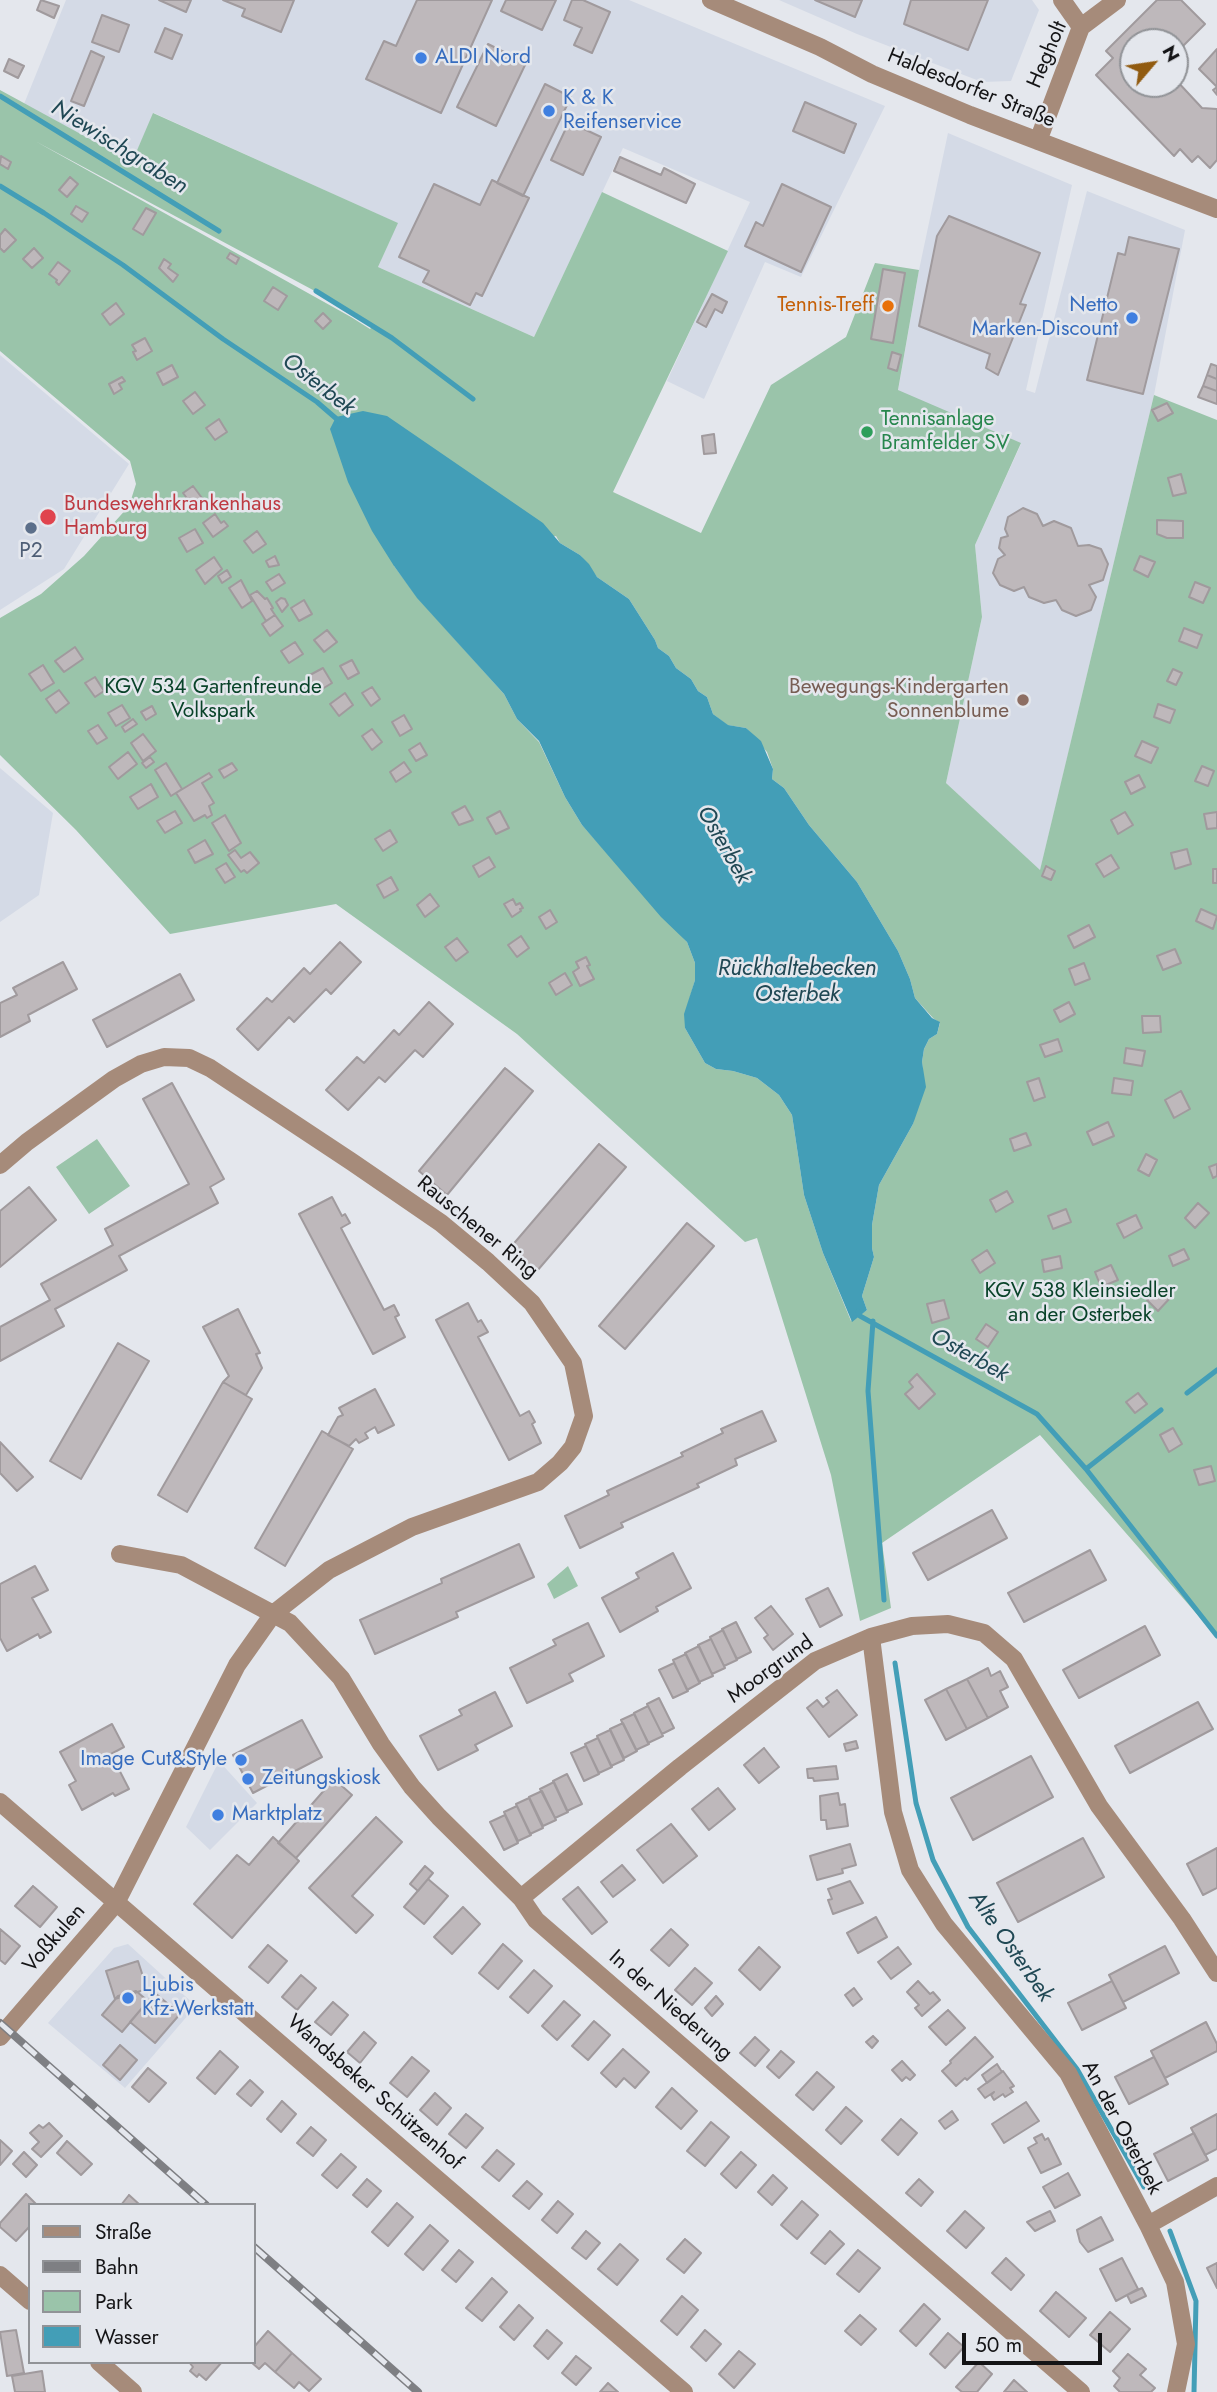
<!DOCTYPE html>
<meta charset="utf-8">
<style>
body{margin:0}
#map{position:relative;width:1217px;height:2392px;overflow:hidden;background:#e4e7ed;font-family:Jost,sans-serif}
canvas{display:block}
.legend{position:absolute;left:28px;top:2203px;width:228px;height:161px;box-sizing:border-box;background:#e4e7ed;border:2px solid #919397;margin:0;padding:9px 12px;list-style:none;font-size:21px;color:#141416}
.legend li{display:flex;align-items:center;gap:14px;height:35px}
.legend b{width:35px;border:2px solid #919397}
.north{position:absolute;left:1119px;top:28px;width:70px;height:70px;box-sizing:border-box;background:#e4e7ed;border:2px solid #919397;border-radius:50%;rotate:61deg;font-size:19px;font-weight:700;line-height:28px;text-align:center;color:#141416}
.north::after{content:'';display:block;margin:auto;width:24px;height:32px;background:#915b10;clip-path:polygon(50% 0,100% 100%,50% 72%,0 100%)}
.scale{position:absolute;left:962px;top:2333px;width:140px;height:32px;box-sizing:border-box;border:4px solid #141416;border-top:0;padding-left:9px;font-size:21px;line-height:24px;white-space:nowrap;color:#141416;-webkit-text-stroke:5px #e4e7ed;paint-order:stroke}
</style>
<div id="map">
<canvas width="1217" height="2392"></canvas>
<ul class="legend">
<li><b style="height:9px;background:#a68b7a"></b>Straße</li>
<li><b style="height:9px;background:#7e7f83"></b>Bahn</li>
<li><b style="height:19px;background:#9ac4aa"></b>Park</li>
<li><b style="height:19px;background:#439eb7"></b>Wasser</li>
</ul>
<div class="north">N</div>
<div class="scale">50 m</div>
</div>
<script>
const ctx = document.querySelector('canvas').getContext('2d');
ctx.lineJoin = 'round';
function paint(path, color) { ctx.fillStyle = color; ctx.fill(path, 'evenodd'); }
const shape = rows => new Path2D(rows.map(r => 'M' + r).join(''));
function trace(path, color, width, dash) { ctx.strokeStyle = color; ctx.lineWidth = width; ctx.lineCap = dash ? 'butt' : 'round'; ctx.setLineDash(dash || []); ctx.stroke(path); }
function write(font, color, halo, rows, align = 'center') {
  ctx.font = font + ' Jost,sans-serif'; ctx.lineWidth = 5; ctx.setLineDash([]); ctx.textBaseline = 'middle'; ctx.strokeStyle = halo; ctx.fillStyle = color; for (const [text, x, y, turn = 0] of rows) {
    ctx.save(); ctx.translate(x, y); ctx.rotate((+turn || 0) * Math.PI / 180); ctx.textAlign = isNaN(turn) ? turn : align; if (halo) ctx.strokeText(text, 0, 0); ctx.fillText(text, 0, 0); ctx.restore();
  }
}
paint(shape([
 [66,0,629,0,885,106,801,277,765,262,704,399,667,381,750,202,623,148,534,337,378,267,397,223,154,113,132,162,24,104],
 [779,0,1032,0,1039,10,1011,81,982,82,857,34],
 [948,133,1072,185,1026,390,1035,393,1087,191,1185,230,1154,395,1040,871,946,783,982,617,975,545,1021,444,898,391,919,270],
 [0,355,129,464,64,569,0,610],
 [0,768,53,813,39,895,0,922],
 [219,1761,257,1803,210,1850,186,1827],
 [128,1944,196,2006,125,2088,48,2023,114,1948]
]), '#d4dae6');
paint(shape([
 [0,90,132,162,153,113,398,223,378,267,534,337,602,192,728,251,613,492,701,533,771,385,846,337,875,263,919,270,898,390,1021,443,975,545,982,617,946,783,1040,870,1154,395,1217,420,1217,1637,1040,1435,882,1543,891,1608,860,1621,831,1475,757,1238,745,1242,517,1034,336,904,170,934,76,830,0,755,0,618,41,594,84,556,129,506,136,484,130,461,0,351],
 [35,141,354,312,374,325,370,329,351,317],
 [556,536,560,543,580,555,597,577,629,599,655,640,658,648,669,656,676,668,691,679,698,691,707,697,713,714,727,725,746,728,767,752,773,769,772,779,784,788,809,825,857,882,898,951,910,979,915,998,933,1018,940,1023,937,1034,929,1039,924,1049,922,1062,923,1073,913,1124,879,1185,872,1225,872,1248,874,1257,862,1296,867,1310,851,1321,823,1253,804,1195,792,1115,779,1095,757,1078,733,1071,716,1069,705,1063,685,1028,685,1014,695,980,695,963,687,942,582,825,565,797,539,742,517,719,504,694,418,598,394,566],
 [97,1139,130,1186,89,1214,56,1167],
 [568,1566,578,1586,554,1599,547,1584]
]), '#9ac4aa');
paint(shape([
 [363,411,387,416,543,523,560,543,580,555,589,564,597,577,629,599,655,640,658,648,669,656,676,668,691,679,698,691,707,697,713,714,728,725,746,728,761,741,773,769,772,779,784,788,809,825,857,882,898,951,910,979,915,998,932,1018,940,1022,937,1034,929,1039,924,1049,922,1062,926,1087,913,1124,879,1185,872,1225,872,1248,874,1257,862,1296,867,1310,852,1322,823,1253,804,1195,792,1115,779,1095,757,1078,733,1071,716,1069,705,1063,685,1028,684,1014,695,980,695,963,687,942,661,917,582,825,565,797,539,741,517,719,504,694,417,598,394,566,372,531,348,482,330,429,336,417]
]), '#439eb7');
trace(shape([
 [0,96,219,231],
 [0,186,44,213,123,265,223,339,317,402,339,421],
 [316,291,392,338,473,399],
 [858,1311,860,1316,1037,1414,1086,1469,1217,1636],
 [873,1321,868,1391,884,1600],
 [1187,1393,1217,1370],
 [1086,1469,1161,1410],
 [895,1663,916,1803,933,1860,968,1927,1077,2069,1144,2187],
 [1170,2231,1196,2301,1194,2392]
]), '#439eb7', 5);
const building = shape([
 [41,0,59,6,54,18,37,10,41,0],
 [159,0,191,0,186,12,159,0],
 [223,0,294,0,281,32,242,16,245,9,223,0],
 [417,0,492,0,441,113,366,79,384,41,396,46,417,0],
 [506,0,556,0,542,30,501,11,506,0],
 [572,0,583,0,610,12,592,53,574,45,582,28,564,20,572,0],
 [815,0,862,0,855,17,815,0],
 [911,0,988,0,968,50,904,24,911,0],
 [1157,0,1181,0,1205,24,1175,54,1175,42,1133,42,1133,84,1175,84,1175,79,1202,108,1217,109,1217,160,1210,168,1198,156,1192,162,1180,149,1174,156,1096,75,1113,58,1106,51,1157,0],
 [102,15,129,25,119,52,92,42,102,15],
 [165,28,182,35,172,59,155,52,165,28],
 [488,44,526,63,496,126,457,107,488,44],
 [1217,49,1217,95,1213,90,1217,87,1199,69,1217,49],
 [91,51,104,57,84,106,71,101,91,51],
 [9,59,24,66,18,78,4,71,9,59],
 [545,84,571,97,523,196,497,183,545,84],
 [805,102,856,124,844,153,793,131,805,102],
 [569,122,601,137,583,175,551,160,569,122],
 [1,156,11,162,8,169,0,164,1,156],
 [620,157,661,175,664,168,695,184,686,203,614,171,620,157],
 [70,177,78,184,67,197,59,190,70,177],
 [492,180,529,198,482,296,476,293,470,305,423,282,429,271,399,257,434,184,480,205,492,180],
 [782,184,831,207,801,272,745,246,756,222,763,226,782,184],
 [76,206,88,213,82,222,71,214,76,206],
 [146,208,156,213,143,235,133,229,146,208],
 [949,216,1040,253,1020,304,1026,305,998,375,986,368,990,354,919,326,937,236,949,216],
 [5,229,16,240,4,252,0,248,0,235,5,229],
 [1129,237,1179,249,1143,394,1087,380,1118,253,1125,255,1129,237],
 [34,248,43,258,32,268,23,259,34,248],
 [230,253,239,258,236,264,227,258,230,253],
 [164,259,171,264,168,268,178,275,173,282,159,268,164,259],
 [58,262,70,271,59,285,56,282,57,280,49,274,58,262],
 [883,269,905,273,893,343,871,339,883,269],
 [273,287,287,296,278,310,264,301,273,287],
 [712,294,727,302,722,313,715,309,706,327,697,322,712,294],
 [116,303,124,314,110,325,102,314,116,303],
 [323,313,331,321,323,329,315,321,323,313],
 [145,338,152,351,137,360,133,352,136,351,132,345,145,338],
 [892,352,901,355,897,371,888,368,892,352],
 [1211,364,1217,366,1217,379,1207,375,1211,364],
 [172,365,178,377,163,385,157,373,172,365],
 [1207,375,1217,379,1217,391,1203,386,1207,375],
 [122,377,125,381,119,384,122,389,114,394,109,384,122,377],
 [1203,386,1217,391,1217,404,1198,397,1203,386],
 [195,392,205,405,193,414,183,401,195,392],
 [1167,403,1173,413,1158,421,1152,410,1167,403],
 [219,419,227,432,215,440,206,428,219,419],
 [714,434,716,453,704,454,702,436,714,434],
 [1181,474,1186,493,1173,496,1168,478,1181,474],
 [193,486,202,498,192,505,183,493,193,486],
 [1023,508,1037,514,1043,526,1054,521,1071,528,1078,546,1089,545,1101,549,1108,564,1103,580,1089,585,1096,597,1091,610,1076,616,1062,610,1056,600,1044,603,1029,597,1024,587,1014,591,1000,585,993,573,998,559,1005,555,999,548,1001,538,1008,536,1005,529,1008,517,1023,508],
 [215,514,221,523,224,521,228,526,213,537,203,523,215,514],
 [1157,520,1183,521,1183,538,1167,538,1157,534,1157,520],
 [195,529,203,543,187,552,179,538,195,529],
 [257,531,266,544,253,553,244,541,257,531],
 [275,556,279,565,269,567,266,561,275,556],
 [1140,556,1155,562,1148,577,1134,570,1140,556],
 [214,557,222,569,205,584,196,570,214,557],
 [227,570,231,577,222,583,218,576,227,570],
 [279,574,285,583,272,591,266,582,279,574],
 [241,580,252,601,242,608,229,588,241,580],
 [1195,582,1210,588,1203,603,1189,597,1195,582],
 [257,591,265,599,267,598,273,608,271,609,275,615,266,621,250,595,257,591],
 [281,598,285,599,288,605,282,612,276,602,281,598],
 [304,600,312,614,299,621,291,608,304,600],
 [275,615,283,626,270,636,262,624,275,615],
 [1184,628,1202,635,1197,648,1179,641,1184,628],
 [327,630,337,642,324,652,314,640,327,630],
 [295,642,303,654,289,663,281,651,295,642],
 [75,647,83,659,64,672,55,661,75,647],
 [352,660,359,673,348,679,340,666,352,660],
 [43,665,54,683,41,691,29,674,43,665],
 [323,668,332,683,314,694,309,685,312,683,308,676,323,668],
 [1173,669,1182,673,1176,685,1167,681,1173,669],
 [95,677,104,691,95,697,85,683,95,677],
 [372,687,380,699,371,706,362,693,372,687],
 [59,690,69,703,56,713,46,699,59,690],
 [345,693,353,705,339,716,330,704,345,693],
 [1158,704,1175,710,1170,723,1154,717,1158,704],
 [122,705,130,718,116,726,108,713,122,705],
 [152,706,156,714,146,720,141,712,152,706],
 [404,715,412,729,400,736,392,722,404,715],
 [133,719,137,724,125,732,122,727,133,719],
 [98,725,107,738,97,744,88,731,98,725],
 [372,729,382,742,372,750,362,736,372,729],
 [143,734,156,751,143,761,131,743,143,734],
 [1142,741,1158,748,1151,763,1135,756,1142,741],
 [420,743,427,755,416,761,409,750,420,743],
 [128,752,137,764,118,779,109,767,128,752],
 [150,757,154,762,146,768,142,763,150,757],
 [404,762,411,772,396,782,390,772,404,762],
 [166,763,182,789,171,796,155,770,166,763],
 [232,763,237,770,224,778,219,770,232,763],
 [1202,766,1214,771,1208,786,1195,781,1202,766],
 [209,773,212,777,202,783,214,803,209,806,212,815,207,818,205,815,194,821,176,793,209,773],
 [1139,775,1145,787,1131,794,1125,782,1139,775],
 [151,784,158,797,138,809,130,797,151,784],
 [465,806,473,820,459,825,452,813,465,806],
 [175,811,182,823,165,833,157,821,175,811],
 [500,811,509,828,496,834,487,818,500,811],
 [1125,812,1133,825,1118,834,1111,820,1125,812],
 [1217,812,1217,828,1207,829,1204,814,1217,812],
 [225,815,241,843,229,851,212,823,225,815],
 [390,830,397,842,383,851,375,839,390,830],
 [205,840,213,854,195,863,188,850,205,840],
 [1187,849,1191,864,1175,869,1171,853,1187,849],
 [235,850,241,858,250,852,259,863,247,873,244,870,241,872,228,855,235,850],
 [1111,855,1119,868,1104,877,1096,864,1111,855],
 [489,857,495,867,479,877,473,866,489,857],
 [226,863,235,877,225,883,216,869,226,863],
 [1046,866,1055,871,1051,880,1042,876,1046,866],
 [1213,869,1217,869,1217,883,1213,883,1213,869],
 [391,877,398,890,384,898,377,885,391,877],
 [430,894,439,906,425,917,417,905,430,894],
 [513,899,516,905,520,903,523,908,520,909,521,911,512,917,504,904,513,899],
 [1201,909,1217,916,1213,929,1196,921,1201,909],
 [550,910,557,922,546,929,539,917,550,910],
 [1089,925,1095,937,1074,948,1068,936,1089,925],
 [521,936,529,948,517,957,508,945,521,936],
 [457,938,468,952,456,961,445,947,457,938],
 [340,942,361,962,331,994,326,989,294,1022,289,1017,258,1050,237,1029,267,998,272,1002,304,968,310,974,340,942],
 [1175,949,1181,963,1163,970,1157,956,1175,949],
 [586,957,590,965,587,966,594,979,580,986,573,972,579,968,576,962,586,957],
 [63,962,77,989,28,1015,30,1021,0,1037,0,1003,17,995,13,988,63,962],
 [1084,963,1090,979,1075,985,1069,969,1084,963],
 [565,973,572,985,556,995,549,983,565,973],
 [180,974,194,1000,107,1047,93,1020,180,974],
 [429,1002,453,1024,423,1057,415,1050,385,1082,379,1077,348,1110,326,1090,357,1057,364,1063,394,1030,399,1035,429,1002],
 [1069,1002,1075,1014,1060,1022,1054,1010,1069,1002],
 [1142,1016,1160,1016,1161,1032,1143,1033,1142,1016],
 [1058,1039,1062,1051,1045,1057,1040,1045,1058,1039],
 [1126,1048,1145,1051,1142,1066,1124,1063,1126,1048],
 [505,1068,533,1091,447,1195,419,1171,505,1068],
 [1039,1078,1045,1097,1034,1101,1027,1082,1039,1078],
 [1114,1078,1133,1081,1131,1095,1112,1093,1114,1078],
 [172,1083,224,1179,210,1187,218,1203,119,1256,127,1270,55,1309,64,1326,0,1361,0,1327,50,1300,41,1284,113,1245,105,1229,189,1184,143,1099,172,1083],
 [1181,1091,1190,1109,1174,1118,1165,1100,1181,1091],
 [1108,1122,1114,1136,1093,1145,1087,1132,1108,1122],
 [1026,1133,1031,1145,1014,1151,1010,1139,1026,1133],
 [599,1144,626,1167,537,1271,510,1248,599,1144],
 [1146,1154,1157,1160,1149,1176,1138,1170,1146,1154],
 [1217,1164,1217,1176,1213,1178,1209,1167,1217,1164],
 [29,1187,56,1220,0,1267,0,1211,29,1187],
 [1007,1191,1013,1202,996,1212,990,1200,1007,1191],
 [332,1197,342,1216,345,1214,350,1223,341,1228,384,1310,394,1305,399,1315,395,1317,405,1337,373,1354,299,1214,332,1197],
 [1198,1203,1209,1213,1195,1228,1185,1218,1198,1203],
 [1066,1209,1071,1222,1053,1229,1048,1216,1066,1209],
 [1136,1215,1142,1228,1124,1238,1117,1224,1136,1215],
 [687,1223,714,1246,625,1349,599,1326,687,1223],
 [1184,1249,1189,1259,1173,1266,1169,1256,1184,1249],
 [987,1250,995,1263,980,1273,972,1260,987,1250],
 [1060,1256,1062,1268,1044,1272,1042,1260,1060,1256],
 [1111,1265,1118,1280,1101,1287,1095,1272,1111,1265],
 [1159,1287,1170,1298,1158,1311,1147,1300,1159,1287],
 [944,1300,949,1318,932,1323,927,1304,944,1300],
 [468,1303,478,1322,481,1320,488,1332,478,1337,520,1416,529,1411,535,1422,532,1424,541,1443,509,1460,436,1320,468,1303],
 [238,1309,260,1353,256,1354,262,1368,246,1395,223,1382,229,1376,203,1327,238,1309],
 [986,1324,998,1332,988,1347,976,1339,986,1324],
 [118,1343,149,1361,81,1479,50,1461,118,1343],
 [917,1374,935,1394,919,1409,905,1394,913,1387,909,1382,917,1374],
 [223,1382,252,1399,187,1512,158,1495,223,1382],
 [375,1389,394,1425,378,1433,375,1427,365,1433,368,1438,359,1443,356,1439,349,1446,328,1435,338,1417,343,1415,339,1408,375,1389],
 [1138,1393,1147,1404,1135,1413,1126,1402,1138,1393],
 [762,1411,776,1441,735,1459,737,1465,697,1484,699,1487,621,1523,623,1527,580,1548,565,1516,609,1495,607,1491,683,1456,681,1453,723,1433,721,1429,762,1411],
 [1173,1428,1182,1444,1169,1452,1160,1435,1173,1428],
 [322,1431,353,1449,285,1566,255,1548,322,1431],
 [0,1442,33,1477,17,1491,0,1473,0,1442],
 [1211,1466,1215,1481,1199,1485,1194,1470,1211,1466],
 [992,1510,1007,1538,928,1580,913,1553,992,1510],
 [519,1544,534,1577,456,1612,458,1617,375,1654,360,1620,442,1583,441,1579,519,1544],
 [1090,1550,1106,1580,1024,1622,1008,1593,1090,1550],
 [673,1553,691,1588,656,1607,658,1611,620,1632,602,1598,639,1578,636,1573,673,1553],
 [35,1566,48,1590,32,1598,51,1632,40,1638,38,1634,7,1651,0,1638,0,1584,35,1566],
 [828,1588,842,1615,820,1627,806,1599,828,1588],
 [771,1606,793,1634,773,1650,764,1638,768,1635,755,1618,771,1606],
 [736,1622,751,1652,737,1659,722,1629,736,1622],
 [588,1623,604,1656,569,1674,573,1681,527,1703,510,1668,556,1645,553,1640,588,1623],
 [1145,1626,1160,1655,1079,1698,1063,1670,1145,1626],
 [723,1630,737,1660,724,1666,710,1637,723,1630],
 [711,1639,725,1668,712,1674,698,1645,711,1639],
 [699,1646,713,1676,699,1682,685,1653,699,1646],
 [686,1654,700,1683,687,1690,673,1660,686,1654],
 [674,1663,688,1691,673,1698,659,1670,674,1663],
 [988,1668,991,1676,1000,1671,1008,1687,1000,1691,1008,1707,988,1718,967,1679,988,1668],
 [967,1679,988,1718,967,1729,946,1689,967,1679],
 [946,1689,967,1729,946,1740,925,1700,946,1689],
 [837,1690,857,1715,829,1737,807,1708,817,1700,823,1707,829,1702,826,1698,837,1690],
 [495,1692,512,1726,475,1745,478,1750,438,1770,420,1736,462,1715,459,1710,495,1692],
 [659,1698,674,1728,662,1734,647,1704,659,1698],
 [1198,1702,1213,1729,1130,1773,1115,1746,1198,1702],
 [648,1706,663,1736,648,1743,634,1713,648,1706],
 [634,1714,649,1744,636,1750,621,1720,634,1714],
 [302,1720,322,1757,253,1793,233,1755,302,1720],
 [623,1723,637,1751,624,1758,610,1729,623,1723],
 [112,1724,124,1747,111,1754,129,1789,115,1796,113,1793,82,1810,69,1785,76,1781,60,1752,112,1724],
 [610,1730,624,1760,611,1766,597,1736,610,1730],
 [598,1738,612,1767,599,1773,585,1744,598,1738],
 [856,1741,858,1748,846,1751,844,1744,856,1741],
 [586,1746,599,1774,584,1781,571,1753,586,1746],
 [764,1748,779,1767,759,1783,744,1765,764,1748],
 [1031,1756,1053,1797,973,1840,951,1798,1031,1756],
 [836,1766,838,1779,814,1781,813,1778,808,1778,807,1769,836,1766],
 [567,1774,582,1804,567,1811,553,1781,567,1774],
 [334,1779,352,1795,296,1858,278,1843,334,1779],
 [554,1782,568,1812,555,1818,540,1789,554,1782],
 [718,1788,735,1809,709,1830,692,1809,718,1788],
 [542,1791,556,1820,543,1826,529,1797,542,1791],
 [838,1793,840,1805,845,1804,848,1826,827,1829,826,1820,821,1820,820,1796,838,1793],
 [529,1798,543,1828,530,1834,516,1804,529,1798],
 [517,1806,531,1835,518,1841,504,1812,517,1806],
 [505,1815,518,1843,504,1850,490,1822,505,1815],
 [376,1817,402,1842,352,1896,373,1915,356,1933,309,1888,376,1817],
 [671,1824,697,1856,663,1883,637,1850,671,1824],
 [273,1837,299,1861,232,1938,194,1904,237,1855,249,1865,273,1837],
 [1083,1838,1104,1877,1018,1922,997,1883,1083,1838],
 [850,1844,856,1865,842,1869,843,1873,817,1880,810,1856,850,1844],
 [1217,1848,1217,1888,1203,1895,1187,1864,1217,1848],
 [622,1865,635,1880,613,1897,601,1882,622,1865],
 [425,1866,433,1873,418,1891,410,1884,425,1866],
 [428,1879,448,1896,424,1924,404,1907,428,1879],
 [850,1881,863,1903,833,1914,828,1900,832,1899,828,1889,850,1881],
 [33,1886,57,1907,40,1927,15,1906,33,1886],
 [578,1887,607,1922,592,1934,563,1899,578,1887],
 [463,1907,480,1924,452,1954,434,1937,463,1907],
 [876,1917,887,1937,858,1953,847,1933,876,1917],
 [0,1929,20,1946,5,1964,0,1960,0,1929],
 [671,1929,688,1945,669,1966,651,1950,671,1929],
 [503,1944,522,1961,498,1989,479,1973,503,1944],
 [268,1945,287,1961,268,1983,249,1967,268,1945],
 [1165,1946,1179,1973,1123,2002,1109,1975,1165,1946],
 [759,1947,780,1967,760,1990,739,1970,759,1947],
 [898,1947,911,1964,891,1979,878,1962,898,1947],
 [138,1961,147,1989,115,1999,106,1971,138,1961],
 [695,1968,712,1983,692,2005,675,1990,695,1968],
 [534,1970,552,1986,528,2013,510,1997,534,1970],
 [301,1975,316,1988,297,2010,282,1997,301,1975],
 [918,1981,930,1994,933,1992,940,2000,922,2016,915,2008,919,2005,907,1992,918,1981],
 [1112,1981,1126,2008,1082,2030,1068,2003,1112,1981],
 [854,1988,862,1999,853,2006,845,1995,854,1988],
 [136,1991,148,2001,122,2032,102,2015,118,1996,136,1991],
 [155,1993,180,2014,155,2043,130,2022,155,1993],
 [716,1996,723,2004,712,2016,705,2008,716,1996],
 [564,2001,580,2015,557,2040,542,2026,564,2001],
 [333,2002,348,2015,331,2035,315,2022,333,2002],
 [948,2010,965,2028,946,2045,929,2027,948,2010],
 [594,2021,610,2035,588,2060,572,2046,594,2021],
 [1206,2022,1217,2044,1217,2051,1165,2078,1151,2051,1206,2022],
 [364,2032,376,2043,360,2063,347,2052,364,2032],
 [873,2036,878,2041,872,2048,866,2042,873,2036],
 [755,2037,769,2050,755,2066,740,2053,755,2037],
 [975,2037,993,2057,967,2080,965,2078,956,2086,942,2071,951,2063,950,2061,975,2037],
 [120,2045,137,2060,120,2080,103,2065,120,2045],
 [623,2049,649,2072,635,2088,624,2078,616,2087,601,2073,623,2049],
 [220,2051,238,2067,215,2094,197,2078,220,2051],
 [781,2051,794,2062,779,2078,767,2067,781,2051],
 [412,2057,429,2071,407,2097,390,2083,412,2057],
 [1154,2057,1168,2084,1129,2104,1115,2077,1154,2057],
 [902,2061,915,2075,910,2080,906,2077,902,2081,892,2070,902,2061],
 [997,2064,1002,2072,987,2083,982,2075,997,2064],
 [148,2068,166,2083,149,2102,132,2087,148,2068],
 [1003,2071,1014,2086,1010,2088,1013,2092,1005,2097,1003,2094,994,2100,991,2095,994,2092,985,2098,978,2089,1003,2071],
 [817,2072,834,2087,813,2110,796,2095,817,2072],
 [250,2080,263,2092,251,2106,237,2094,250,2080],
 [672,2088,697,2111,681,2129,656,2107,672,2088],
 [435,2093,451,2108,437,2125,420,2110,435,2093],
 [282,2101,296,2114,281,2132,267,2119,282,2101],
 [1026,2102,1039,2121,1004,2143,992,2124,1026,2102],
 [846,2107,862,2121,841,2144,826,2130,846,2107],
 [952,2111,958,2120,945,2129,939,2121,952,2111],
 [466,2114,483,2128,466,2148,449,2134,466,2114],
 [1217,2114,1217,2149,1205,2155,1191,2128,1217,2114],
 [901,2119,917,2133,898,2155,882,2140,901,2119],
 [711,2122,729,2137,705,2166,687,2151,711,2122],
 [49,2123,62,2136,41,2157,32,2149,39,2142,30,2133,39,2125,43,2128,49,2123],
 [311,2127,326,2140,313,2156,297,2143,311,2127],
 [1194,2133,1208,2160,1168,2181,1154,2154,1194,2133],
 [1042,2134,1045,2140,1048,2138,1061,2164,1041,2173,1028,2148,1037,2143,1034,2138,1042,2134],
 [0,2140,12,2151,0,2165,0,2140],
 [67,2141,92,2164,81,2175,57,2153,67,2141],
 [497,2150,514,2164,499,2181,482,2167,497,2150],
 [24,2152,37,2165,26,2177,13,2164,24,2152],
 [741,2152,756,2165,736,2188,721,2174,741,2152],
 [341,2154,356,2167,337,2188,322,2175,341,2154],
 [1068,2173,1080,2195,1055,2208,1043,2187,1068,2173],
 [773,2175,787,2188,772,2205,758,2192,773,2175],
 [367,2179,381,2191,367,2207,353,2195,367,2179],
 [919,2179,933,2192,921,2206,906,2193,919,2179],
 [527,2181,542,2194,529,2209,513,2196,527,2181],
 [26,2194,37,2205,30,2205,30,2226,16,2241,0,2227,0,2223,26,2194],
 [129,2195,140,2205,121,2205,129,2195],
 [558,2201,573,2214,557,2233,542,2220,558,2201],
 [802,2201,818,2215,797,2239,781,2225,802,2201],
 [397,2203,413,2217,388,2246,372,2232,397,2203],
 [965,2211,984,2228,966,2248,947,2231,965,2211],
 [1050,2211,1055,2221,1035,2231,1027,2222,1050,2211],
 [1101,2217,1113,2240,1088,2252,1080,2242,1077,2230,1101,2217],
 [430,2225,448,2241,423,2270,405,2254,430,2225],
 [586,2231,600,2243,586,2259,572,2248,586,2231],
 [830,2231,844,2244,825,2264,811,2253,830,2231],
 [685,2239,701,2253,684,2273,667,2259,685,2239],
 [620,2244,638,2260,617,2285,598,2269,620,2244],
 [459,2250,473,2262,456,2282,442,2270,459,2250],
 [858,2250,880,2268,859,2292,837,2274,858,2250],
 [1006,2258,1024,2275,1011,2290,992,2273,1006,2258],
 [1122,2258,1138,2289,1116,2301,1100,2269,1122,2258],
 [1217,2263,1217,2288,1207,2268,1217,2263],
 [492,2278,507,2292,482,2321,466,2308,492,2278],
 [1142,2288,1146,2296,1131,2303,1127,2295,1142,2288],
 [1056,2292,1086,2318,1069,2337,1040,2311,1056,2292],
 [682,2296,698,2310,677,2335,661,2321,682,2296],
 [924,2304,940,2319,916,2346,900,2331,924,2304],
 [519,2305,533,2318,514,2340,500,2327,519,2305],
 [1110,2312,1130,2329,1110,2352,1090,2335,1110,2312],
 [860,2315,876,2329,861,2345,845,2331,860,2315],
 [16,2330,24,2373,7,2376,0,2332,16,2330],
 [547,2330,562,2343,548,2359,534,2346,547,2330],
 [705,2330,721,2344,706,2361,691,2347,705,2330],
 [268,2331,292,2353,275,2372,265,2363,259,2369,251,2362,254,2362,254,2347,268,2331],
 [948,2333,964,2347,945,2368,930,2354,948,2333],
 [739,2351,755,2364,734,2388,719,2374,739,2351],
 [292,2353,321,2379,309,2391,299,2382,294,2388,275,2372,292,2353],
 [1128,2354,1146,2369,1140,2375,1155,2388,1151,2392,1120,2392,1114,2386,1120,2378,1113,2371,1128,2354],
 [576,2356,591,2368,576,2385,562,2373,576,2356],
 [189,2362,222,2362,206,2380,199,2374,197,2377,190,2371,193,2367,189,2362],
 [979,2362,992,2374,977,2392,962,2392,956,2387,979,2362],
 [42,2371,45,2392,15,2392,12,2376,42,2371],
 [1014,2380,1027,2392,1004,2392,1014,2380],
 [608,2383,618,2392,600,2392,608,2383]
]);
paint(building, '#beb8bb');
trace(building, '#a09a9d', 2);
trace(shape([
 [711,0,820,47,872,74,970,115,1217,209],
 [1062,0,1081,27],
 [1038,141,1081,27,1117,0],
 [0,1165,27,1142,114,1079,141,1064,164,1057,189,1058,210,1068,352,1162,441,1223,488,1262,532,1303,573,1363,584,1416,573,1447,560,1463,538,1482,412,1527,329,1570,273,1614,237,1665,116,1903,0,2037],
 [120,1554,181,1565,290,1623,341,1678,381,1744,412,1787,439,1817,521,1898,536,1920,1081,2392],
 [871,1637,893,1812,910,1870,944,1924,1068,2073,1148,2225,1175,2282,1186,2344,1176,2392],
 [0,1802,684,2392],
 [521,1898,680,1767,815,1661,871,1637,912,1626,948,1624,984,1633,1014,1659,1099,1806,1182,1919,1217,1973],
 [1148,2225,1217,2186],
 [0,2275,30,2301],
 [99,2362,133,2392]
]), '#a68b7a', 18);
const rail = shape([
 [0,2023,206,2205],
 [254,2247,418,2392]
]);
trace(rail, '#7e7f83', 8);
trace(rail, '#e4e7ed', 5, [16]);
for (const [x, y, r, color] of [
 [421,58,7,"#3f7fe0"],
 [549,111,7,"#3f7fe0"],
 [888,306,7,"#e8710a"],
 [1132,318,7,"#3f7fe0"],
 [867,432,7,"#2e9e5b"],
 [48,517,9,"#e0444e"],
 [31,528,7,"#5c6f8a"],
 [1023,700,7,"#8d6e63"],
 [241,1760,7,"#3f7fe0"],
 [248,1779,7,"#3f7fe0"],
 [218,1815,7,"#3f7fe0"],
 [128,1998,7,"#3f7fe0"]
]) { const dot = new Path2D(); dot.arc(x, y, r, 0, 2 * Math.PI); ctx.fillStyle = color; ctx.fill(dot); trace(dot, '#e4e7ed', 2.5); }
write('21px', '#141416', '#e4e7ed', [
 ["Hegholt",1048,55,-67],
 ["Haldesdorfer Straße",971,89,22],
 ["Rauschener Ring",477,1228,39],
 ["Moorgrund",771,1670,-36],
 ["Voßkulen",55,1939,-49],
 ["In der Niederung",670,2006,41],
 ["Wandsbeker Schützenhof",374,2093,41],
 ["An der Osterbek",1121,2128,62]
]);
write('21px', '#366cbe', '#e4e7ed', [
 ["ALDI Nord",435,58],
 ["K & K",563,99],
 ["Reifenservice",563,123],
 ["Netto",1118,306,"right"],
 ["Marken-Discount",1118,330,"right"],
 ["Image Cut&Style",227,1760,"right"],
 ["Zeitungskiosk",262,1779],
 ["Marktplatz",232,1815],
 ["Ljubis",142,1986],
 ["Kfz-Werkstatt",142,2010]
], 'left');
write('21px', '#c56008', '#e4e7ed', [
 ["Tennis-Treff",874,306]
], 'right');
write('21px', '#27864d', '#e4e7ed', [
 ["Tennisanlage",881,420],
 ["Bramfelder SV",881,444]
], 'left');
write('21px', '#be3a42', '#e4e7ed', [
 ["Bundeswehrkrankenhaus",64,505],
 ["Hamburg",64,529]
], 'left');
write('21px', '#4e5e75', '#e4e7ed', [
 ["P2",31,552]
]);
write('21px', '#094329', '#e4e7ed', [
 ["KGV 534 Gartenfreunde",213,688],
 ["Volkspark",213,712],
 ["KGV 538 Kleinsiedler",1080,1292],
 ["an der Osterbek",1080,1316]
]);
write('21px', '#785e54', '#e4e7ed', [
 ["Bewegungs-Kindergarten",1009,688],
 ["Sonnenblume",1009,712]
], 'right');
write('italic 23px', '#204854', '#e4e7ed', [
 ["Niewischgraben",119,148,32],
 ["Osterbek",318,385,38],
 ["Osterbek",723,845,60],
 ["Rückhaltebecken",797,969],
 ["Osterbek",797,995],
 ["Osterbek",969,1356,29],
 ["Alte Osterbek",1010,1947,55]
]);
</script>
